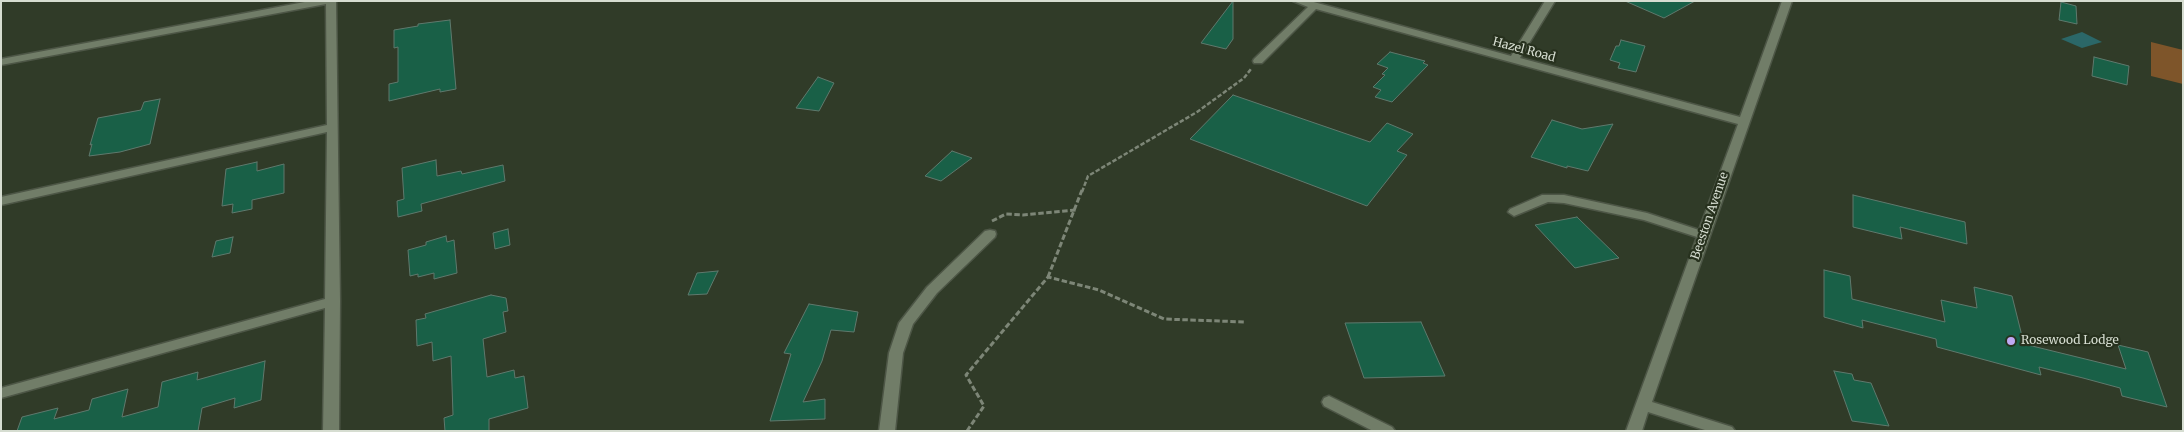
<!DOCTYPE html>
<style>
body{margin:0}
#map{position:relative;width:2184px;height:432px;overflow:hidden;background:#303b28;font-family:Merriweather,serif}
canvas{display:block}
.frame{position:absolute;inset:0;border:2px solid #d6ddd1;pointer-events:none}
</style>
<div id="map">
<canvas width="2184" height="432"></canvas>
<div class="frame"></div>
</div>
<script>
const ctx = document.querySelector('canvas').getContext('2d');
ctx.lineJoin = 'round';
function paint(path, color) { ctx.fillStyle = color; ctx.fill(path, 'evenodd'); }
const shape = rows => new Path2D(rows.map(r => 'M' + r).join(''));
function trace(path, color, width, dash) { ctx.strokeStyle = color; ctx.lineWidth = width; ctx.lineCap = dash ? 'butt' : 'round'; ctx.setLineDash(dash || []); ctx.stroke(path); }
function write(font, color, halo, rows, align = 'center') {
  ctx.font = font + ' Merriweather,serif'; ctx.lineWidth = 4.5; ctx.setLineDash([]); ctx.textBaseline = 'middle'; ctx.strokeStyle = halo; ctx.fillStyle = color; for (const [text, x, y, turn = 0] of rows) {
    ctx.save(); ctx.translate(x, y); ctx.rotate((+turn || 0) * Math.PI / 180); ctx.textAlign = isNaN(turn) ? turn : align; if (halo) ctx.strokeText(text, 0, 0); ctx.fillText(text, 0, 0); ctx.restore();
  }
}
paint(shape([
 [2151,42,2183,50,2183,84,2151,76]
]), '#7e552a');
paint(shape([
 [2082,32,2102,42,2082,48,2061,39]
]), '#2b6768');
const building = shape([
 [1233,1,1233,39,1226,49,1201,43,1233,1],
 [1625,1,1695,1,1664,18,1625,1],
 [2061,2,2076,6,2077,24,2059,20,2061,2],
 [450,20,456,89,440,92,440,89,389,101,389,84,398,82,398,47,394,48,394,30,418,26,418,24,450,20],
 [1621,40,1645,46,1636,72,1618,68,1620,63,1610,60,1616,46,1619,46,1621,40],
 [1390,52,1425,61,1423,63,1428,65,1392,102,1375,97,1381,90,1373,87,1385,75,1382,74,1388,68,1377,64,1390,52],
 [2094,57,2129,66,2127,85,2092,76,2094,57],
 [818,77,834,83,819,111,796,108,818,77],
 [1233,95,1370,142,1387,123,1413,134,1397,151,1407,155,1367,206,1190,139,1233,95],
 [160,99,150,144,120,152,89,156,92,144,90,145,98,118,141,110,144,102,160,99],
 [1552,120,1582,129,1613,124,1588,171,1567,166,1567,168,1531,157,1552,120],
 [952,151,972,158,941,181,925,176,952,151],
 [436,160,437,176,461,171,462,174,503,165,505,181,421,204,422,211,398,217,397,201,404,199,402,168,436,160],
 [257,162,257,171,284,164,284,193,252,200,252,209,232,213,233,204,222,206,226,169,257,162],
 [1853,195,1965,222,1967,244,1900,227,1902,239,1853,227,1853,195],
 [1577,217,1619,258,1575,268,1535,225,1577,217],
 [508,229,510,245,495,249,493,233,508,229],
 [446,236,447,242,454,240,457,273,434,279,434,273,418,277,418,274,410,276,408,250,426,245,426,242,446,236],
 [233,237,230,253,212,257,216,241,233,237],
 [1824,270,1850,276,1852,299,1945,322,1941,300,1977,308,1974,287,2012,296,2024,344,2126,369,2118,345,2148,352,2167,407,2122,396,2120,388,2083,378,2039,367,2041,375,1937,347,1936,339,1862,320,1863,328,1824,317,1824,270],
 [718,271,707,294,688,295,697,273,718,271],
 [491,295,506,298,508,311,503,312,506,332,483,339,487,377,514,370,515,378,524,376,528,408,489,419,489,431,445,431,444,418,453,415,451,356,433,361,432,342,417,346,416,320,426,318,425,314,491,295],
 [809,304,858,312,854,332,831,330,822,361,803,402,825,399,825,419,770,421,791,354,784,353,809,304],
 [1421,322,1445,376,1364,378,1345,323,1421,322],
 [265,361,261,400,234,408,235,398,202,408,198,431,17,431,22,417,58,408,54,419,89,410,92,399,128,389,122,417,158,407,162,382,198,372,197,380,265,361],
 [1834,371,1852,374,1854,380,1871,383,1889,426,1852,421,1834,371]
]);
paint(building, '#196047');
trace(building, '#5f796d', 1);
const minor = shape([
 [310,1,336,1,340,301,339,431,323,431,325,308,1,398,1,388,325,299,327,132,1,205,1,197,327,125,326,4,1,65,1,59,310,1],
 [1293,1,1310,1,1511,56,1545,1,1555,1,1520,58,1740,117,1782,1,1792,1,1652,402,1732,427,1735,431,1708,431,1648,412,1642,431,1626,431,1697,237,1644,220,1564,203,1548,202,1514,216,1508,212,1510,209,1542,195,1564,195,1647,213,1699,230,1738,124,1316,9,1262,63,1254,63,1253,61,1254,59,1308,7,1293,1],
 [990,230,995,231,996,234,995,237,937,293,913,324,903,353,895,431,879,431,889,353,899,323,927,287,985,231,990,230],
 [1329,396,1392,427,1395,431,1373,431,1324,406,1322,402,1324,398,1329,396]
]);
trace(minor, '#4d5646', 3);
trace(shape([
 [1082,192,1088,176,1197,112,1244,78,1251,69]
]), '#7d8677', 2.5, [4.5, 2]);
trace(shape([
 [992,221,1006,214,1023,215,1076,210],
 [1048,277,1082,190],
 [967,431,984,406,966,375,1048,277,1099,290,1164,319,1246,322]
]), '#7d8677', 3, [5.5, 2.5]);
paint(minor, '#717d68');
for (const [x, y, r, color] of [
 [2011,341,5,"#bfa9f4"]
]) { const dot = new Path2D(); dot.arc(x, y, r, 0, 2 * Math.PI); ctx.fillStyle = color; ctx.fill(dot); trace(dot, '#27311e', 2); }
write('12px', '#d6ddd1', '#27311e', [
 ["Hazel Road",1524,50,15],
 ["Beeston Avenue",1710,216,-71]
]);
write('12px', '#d6ddd1', '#27311e', [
 ["Rosewood Lodge",2021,341]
], 'left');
</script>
